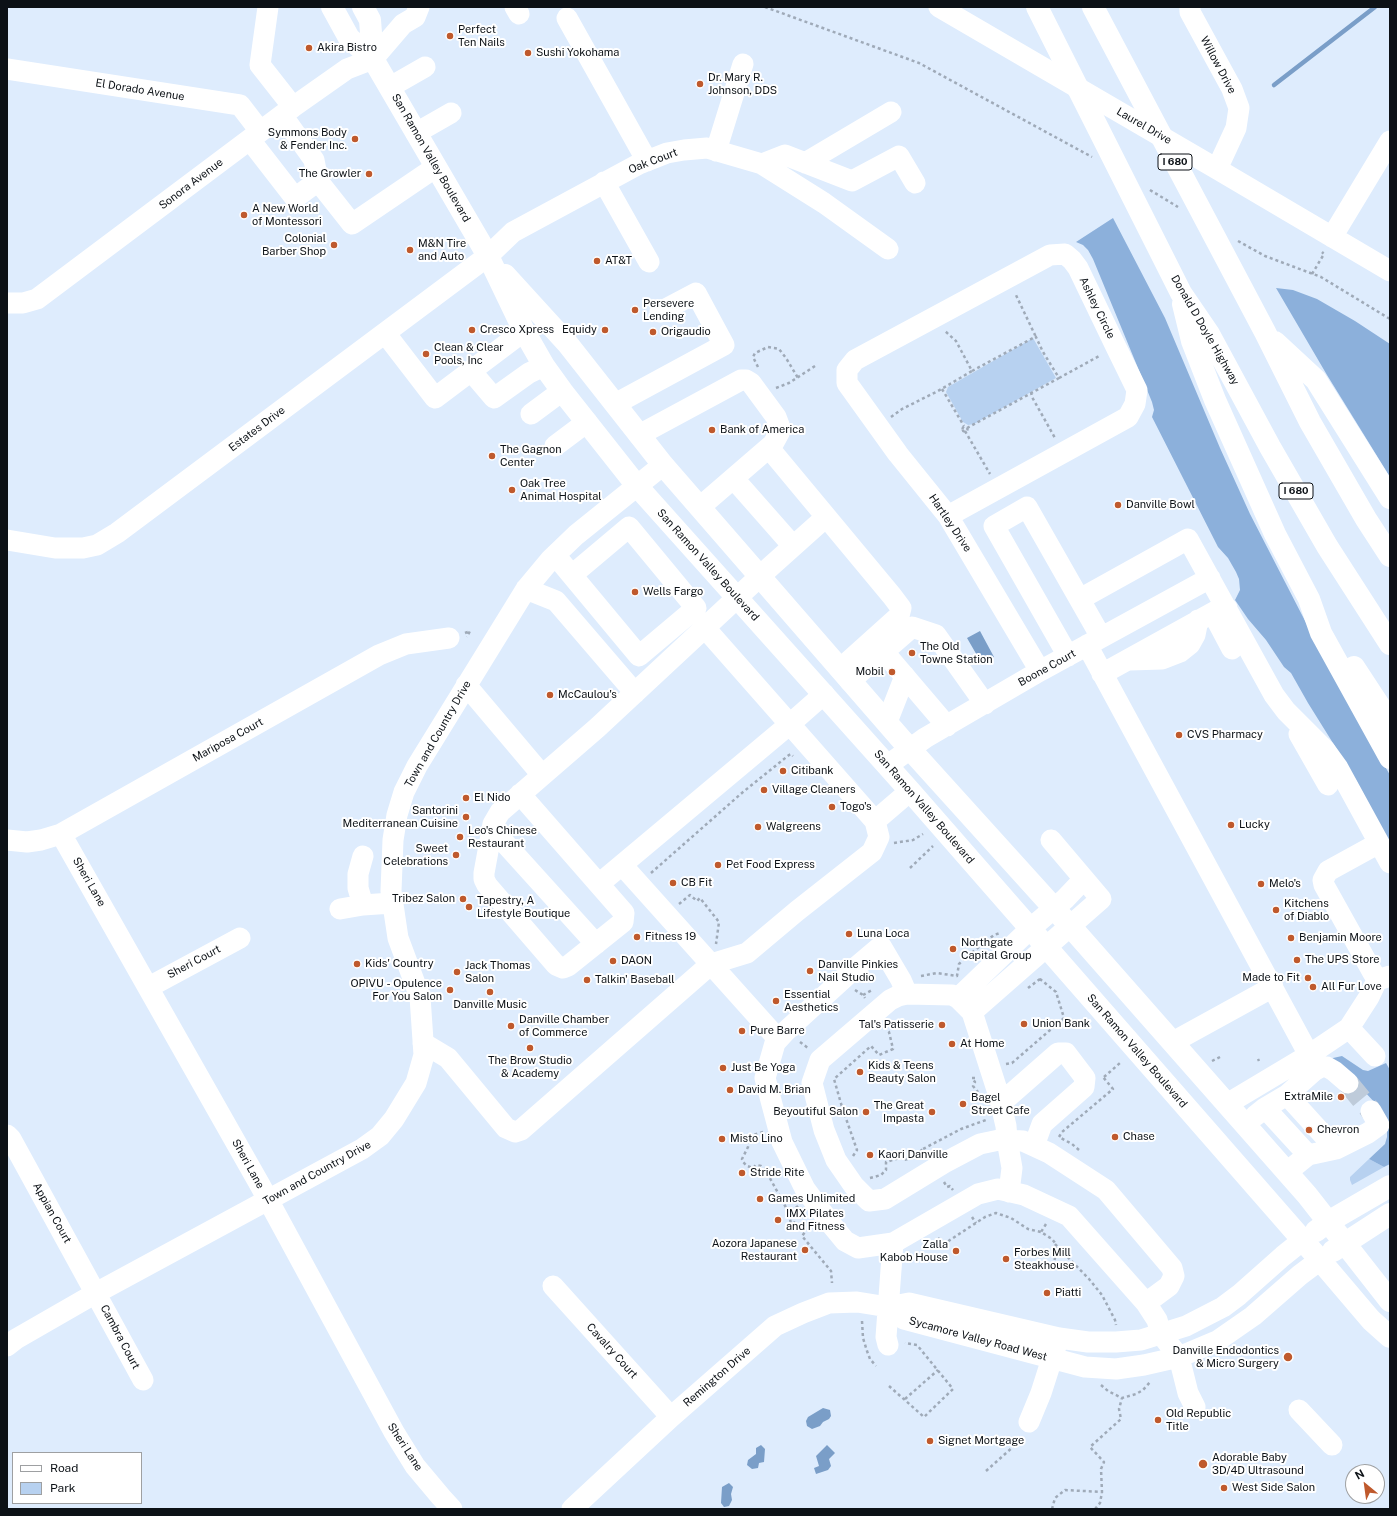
<!DOCTYPE html>
<style>
body{margin:0}
#map{position:relative;width:1397px;height:1516px;overflow:hidden;background:#deecfd;font-family:"Public Sans",sans-serif}
canvas{display:block}
.frame{position:absolute;inset:0;border:8px solid #0c1116;pointer-events:none}
.legend{position:absolute;left:12px;top:1452px;width:130px;height:52px;box-sizing:border-box;background:#fff;border:1px solid #9ea0a2;margin:0;padding:5px 7px;list-style:none;font-size:12px;color:#0c1116}
.legend li{display:flex;align-items:center;gap:8px;height:20px}
.legend b{width:20px;border:1px solid #9ea0a2}
.north{position:absolute;left:1345px;top:1464px;width:40px;height:40px;box-sizing:border-box;background:#fff;border:1px solid #9ea0a2;border-radius:50%;rotate:331deg;font-size:11px;font-weight:700;line-height:16px;text-align:center;color:#0c1116}
.north::after{content:'';display:block;margin:auto;width:14px;height:18px;background:#bf592c;clip-path:polygon(50% 0,100% 100%,50% 72%,0 100%)}
</style>
<div id="map">
<canvas width="1397" height="1516"></canvas>
<div class="frame"></div>
<ul class="legend">
<li><b style="height:5px;background:#fff"></b>Road</li>
<li><b style="height:11px;background:#b7d1f0"></b>Park</li>
</ul>
<div class="north">N</div>
</div>
<script>
const ctx = document.querySelector('canvas').getContext('2d');
ctx.lineJoin = 'round';
function paint(path, color) { ctx.fillStyle = color; ctx.fill(path, 'evenodd'); }
const shape = rows => new Path2D(rows.map(r => 'M' + r).join(''));
function trace(path, color, width, dash) { ctx.strokeStyle = color; ctx.lineWidth = width; ctx.lineCap = dash ? 'butt' : 'round'; ctx.setLineDash(dash || []); ctx.stroke(path); }
function write(font, color, halo, rows, align = 'center') {
  ctx.font = font + ' "Public Sans",sans-serif'; ctx.lineWidth = 4; ctx.setLineDash([]); ctx.textBaseline = 'middle'; ctx.strokeStyle = halo; ctx.fillStyle = color; for (const [text, x, y, turn = 0] of rows) {
    ctx.save(); ctx.translate(x, y); ctx.rotate((+turn || 0) * Math.PI / 180); ctx.textAlign = isNaN(turn) ? turn : align; if (halo) ctx.strokeText(text, 0, 0); ctx.fillText(text, 0, 0); ctx.restore();
  }
}
paint(shape([
 [1033,338,1056,378,974,424,968,425,963,422,946,392,948,387],
 [1369,1159,1384,1167,1352,1185,1350,1180,1350,1177]
]), '#b7d1f0');
paint(shape([
 [1113,218,1165,318,1220,448,1250,514,1337,683,1363,729,1390,775,1390,844,1356,780,1308,703,1291,673,1284,667,1266,640,1248,619,1235,600,1240,590,1239,579,1236,572,1228,558,1218,547,1152,417,1154,410,1152,402,1093,259,1088,250,1083,245,1076,242],
 [1276,288,1293,290,1317,299,1355,321,1390,344,1390,477,1327,375],
 [1342,1056,1363,1070,1368,1071,1386,1063,1390,1070,1390,1164,1384,1167,1369,1159,1385,1144,1387,1137,1387,1128,1378,1106,1345,1071,1327,1062,1333,1058]
]), '#8cb0db');
paint(shape([
 [980,631,994,657,982,664,967,638],
 [823,1408,830,1410,831,1416,829,1419,823,1422,820,1426,812,1429,807,1426,806,1421,808,1417],
 [761,1445,765,1449,764,1462,759,1463,758,1468,752,1469,747,1465,748,1460,756,1454,756,1448],
 [827,1445,835,1453,829,1459,831,1466,828,1470,816,1474,814,1468,819,1466,816,1456],
 [729,1483,733,1487,731,1494,732,1500,729,1506,724,1507,721,1503,722,1487]
]), '#7a9ec8');
trace(shape([
 [1274,85,1375,7]
]), '#7a9ec8', 4.5);
trace(shape([
 [1348,1083,1371,1111]
]), '#becbda', 21, [21, 10]);
trace(shape([
 [765,7,919,63,1092,157],
 [1150,190,1178,207],
 [1238,241,1265,256,1321,277,1390,319],
 [1312,274,1324,254,1322,252],
 [758,367,753,357,755,353,768,347,774,348,779,349,786,358,798,378],
 [972,371,1033,338,1035,335,1015,293],
 [1059,378,1101,355],
 [776,388,789,383,815,366],
 [942,389,964,426],
 [1031,392,1032,397,1055,438],
 [891,417,902,409,938,391,972,371,956,341,945,331],
 '962.5 429a2.5 2.5 0 1 1 5 0a2.5 2.5 0 1 1-5 0Z',
 [967,428,1059,378,1043,352,1035,335],
 [965,431,990,474],
 [465,633,470,631,467,637],
 [894,843,913,840,923,834],
 [910,868,933,846],
 [651,873,743,792,789,755,791,754,793,756],
 [679,904,690,895,697,901,700,898,719,922,716,944],
 [921,976,937,973,957,976,959,964,964,959,994,935,1000,933],
 [1028,988,1040,979],
 [855,990,863,995,865,998],
 [863,995,872,990],
 [800,1042,808,1048],
 [1258,1059,1259,1061],
 [1212,1061,1220,1057],
 [1006,1064,1012,1063,1064,1018,1056,992,1040,979,1041,976],
 [1104,1077,1120,1063],
 [975,1078,972,1078,975,1082,973,1086,978,1092],
 [763,1132,750,1136,748,1147,742,1159,743,1162,747,1166,753,1168,756,1165,761,1166,766,1171,789,1213],
 [1079,1150,1072,1144,1059,1137,1062,1132,1113,1089,1103,1077],
 [926,1154,923,1149,961,1129,986,1120],
 [853,1156,857,1150,842,1107,834,1079,871,1046,879,1055,893,1049,889,1032,885,1027],
 [870,1178,881,1175,886,1170,886,1162,903,1157,904,1160,914,1157,923,1149],
 [944,1182,947,1187,950,1186,953,1190],
 [798,1206,789,1214,791,1224,796,1222,805,1232,802,1236,831,1271,832,1283],
 [972,1217,976,1223],
 [1046,1224,1041,1232,1052,1239,1055,1243,1057,1250,1054,1262,1050,1269],
 [938,1238,942,1242,947,1242,985,1217,996,1213,1011,1218,1028,1229,1041,1232],
 [1055,1244,1089,1279,1102,1295,1115,1320,1116,1325],
 [862,1321,863,1338,867,1351,870,1359,876,1366],
 [1101,1385,1108,1391,1122,1398,1136,1394,1143,1390,1151,1381],
 [889,1386,924,1417,953,1389,917,1345,905,1343],
 [905,1399,938,1370],
 [986,1471,1023,1438],
 [1052,1509,1055,1498,1065,1490,1102,1492],
 [1095,1509,1100,1503,1102,1492,1101,1469,1104,1462,1090,1447,1121,1419,1119,1409,1122,1398]
]), '#9faab8', 2.5, [3, 3]);
trace(shape([
 [268,7,260,65,293,107],
 [515,7,519,14],
 [939,7,1217,169,1390,271],
 [1190,7,1190,12,1232,89,1239,108,1236,128,1217,169],
 [567,18,647,161],
 [7,69,240,105,260,131],
 [390,87,425,67],
 [282,115,314,160,318,181,352,224,436,167],
 [416,133,451,113],
 [250,140,295,198,318,181],
 [716,151,743,64],
 [805,163,891,112],
 [762,164,785,155,852,181,899,156,915,183],
 [604,182,649,262],
 [1332,237,1390,141],
 [7,303,23,303,37,299,293,107,347,69,373,59,403,24,415,17,419,7],
 [385,333,435,398,524,331],
 [471,371,494,398,529,373,544,366],
 [615,404,724,345,696,293,660,312],
 [531,414,562,391],
 [639,435,741,380,746,380,751,383,776,417,779,425,779,433,773,444,700,507],
 [555,446,587,422],
 [769,448,892,596,901,608,899,616,840,669],
 [734,479,793,546],
 [948,516,1128,417,1135,404,1137,390,1116,347,1078,268,1072,260,1065,254,1050,255,855,360,847,370,847,383,898,454,948,516,1040,671],
 [7,540,55,548,83,548,97,545,117,533,488,256,513,232,639,164,667,153,684,150,707,148,762,164,824,203,888,249],
 [555,555,639,656,696,608,629,527,572,575],
 [526,589,556,601,635,693],
 [1080,599,1188,539,1274,695,1286,711,1325,750,1338,768,1390,863],
 [1227,608,1214,615,1232,649],
 [705,628,875,821,910,791],
 [1087,645,1309,1055],
 [884,652,947,726],
 [1068,656,994,526,1027,507,1101,637],
 [1130,660,1162,659,1180,652,1190,644,1195,635,1198,620],
 [1102,674,1225,606],
 [850,681,912,627,936,635,985,704],
 [466,685,542,775],
 [887,722,905,676],
 [1299,734,1328,785],
 [888,765,925,738,1040,671,1210,578],
 [520,794,624,913,623,922,568,966,563,968,556,965,487,885,484,879,484,873,493,824,500,812,597,728,770,567,826,517],
 [492,829,596,944],
 [61,834,260,1185,394,1432,415,1466,441,1497,452,1509],
 [7,840,27,842,41,840,61,834,379,655,406,644,449,638],
 [1379,843,1328,871,1323,880,1324,885,1373,973,1378,978,1381,979,1390,976],
 [622,865,778,1039],
 [599,884,790,724,824,694],
 [363,905,358,888,358,874,363,856],
 [340,909,363,905,392,903],
 [149,987,240,938],
 [907,994,901,980,881,946,855,968,786,1031,775,1043,765,1078,782,1142,805,1189,831,1224,845,1241,858,1248,893,1243,978,1194,998,1189,1024,1195,1069,1216,1146,1303,1157,1320,1161,1334,1179,1357,1188,1393,1195,1407],
 [958,998,1031,928,1065,899,1084,879],
 [972,1012,1101,899,1051,840],
 [1349,1028,1375,1056],
 [1173,1042,1273,987],
 [423,1043,448,1058,506,1128,515,1132,521,1130,711,964,747,953,797,911,872,852,879,837,875,821],
 [1001,1103,1058,1053,1066,1053,1085,1078,1084,1087,1042,1124,1034,1146],
 [1227,1104,1309,1055,1349,1028,1369,997,1378,978],
 [1265,1108,1287,1095,1314,1071,1321,1067,1327,1067,1334,1071,1348,1083],
 [1255,1116,1265,1108,1308,1155],
 [7,1135,11,1139,143,1380],
 [1336,1149,1368,1133,1379,1125,1371,1111],
 [1287,1172,1308,1155,1336,1149,1287,1095],
 [1009,1192,1012,1168,1007,1140,1006,1126,999,1096,972,1012,958,998,952,995,907,994,898,996,890,1000,820,1060,812,1083,824,1130,836,1160,854,1186,869,1201,885,1199,944,1163,980,1144,999,1140,1007,1140,1023,1141,1049,1153,1106,1190,1172,1268,1174,1276,1169,1286,1146,1303],
 [553,1286,671,1417],
 [888,1307,904,1319,1085,1367,1116,1369,1144,1365,1179,1357,1217,1341,1253,1316,1300,1275,1320,1260],
 [888,1345,886,1337,893,1243],
 [7,1346,16,1339,96,1293,362,1149,380,1136,394,1119,416,1083,424,1055,420,997,398,938,391,891,393,840,397,815,404,792,417,766,526,589,551,559,576,535,663,465],
 [1299,1410,1332,1445],
 [1029,1422,1041,1393,1056,1346],
 [572,1509,671,1417,775,1326,803,1313,829,1303,857,1302,888,1307,909,1303,1059,1338,1088,1342,1116,1342,1141,1340,1186,1326,1223,1307,1239,1295,1283,1256,1303,1240]
]), '#fff', 21);
trace(shape([
 [332,7,349,38,373,59,488,256,524,331,544,366,562,391,637,486,910,791,1320,1260,1371,1320,1390,1337],
 [363,7,370,20,373,59],
 [505,275,567,343,663,465,901,739,1071,927,1307,1195,1390,1301],
 [1316,1231,1328,1222,1390,1186],
 [1333,1251,1390,1214]
]), '#fff', 22);
trace(shape([
 [1037,7,1181,293,1209,334,1270,447,1327,546,1390,644],
 [1093,7,1265,332,1310,422,1366,519,1390,556],
 [1183,304,1192,341,1215,400,1275,534,1309,599,1321,633,1390,758],
 [1275,342,1316,380,1390,498],
 [1354,667,1390,722]
]), '#fff', 22);
for (const [x, y, r, color] of [
 [450,36,4,"#bf592c"],
 [309,48,4,"#bf592c"],
 [528,53,4,"#bf592c"],
 [700,84,4,"#bf592c"],
 [355,139,4,"#bf592c"],
 [369,174,4,"#bf592c"],
 [244,215,4,"#bf592c"],
 [334,245,4,"#bf592c"],
 [410,250,4,"#bf592c"],
 [597,261,4,"#bf592c"],
 [635,310,4,"#bf592c"],
 [472,330,4,"#bf592c"],
 [605,330,4,"#bf592c"],
 [653,332,4,"#bf592c"],
 [426,354,4,"#bf592c"],
 [712,430,4,"#bf592c"],
 [492,456,4,"#bf592c"],
 [512,490,4,"#bf592c"],
 [1118,505,4,"#bf592c"],
 [635,592,4,"#bf592c"],
 [912,653,4,"#bf592c"],
 [892,672,4,"#bf592c"],
 [550,695,4,"#bf592c"],
 [1179,735,4,"#bf592c"],
 [783,771,4,"#bf592c"],
 [764,790,4,"#bf592c"],
 [466,798,4,"#bf592c"],
 [832,807,4,"#bf592c"],
 [466,817,4,"#bf592c"],
 [1231,825,4,"#bf592c"],
 [758,827,4,"#bf592c"],
 [460,837,4,"#bf592c"],
 [456,855,4,"#bf592c"],
 [718,865,4,"#bf592c"],
 [673,883,4,"#bf592c"],
 [1261,884,4,"#bf592c"],
 [463,899,4,"#bf592c"],
 [469,907,4,"#bf592c"],
 [1276,910,4,"#bf592c"],
 [849,934,4,"#bf592c"],
 [637,937,4,"#bf592c"],
 [1291,938,4,"#bf592c"],
 [953,949,4,"#bf592c"],
 [1297,960,4,"#bf592c"],
 [613,961,4,"#bf592c"],
 [357,964,4,"#bf592c"],
 [810,971,4,"#bf592c"],
 [457,972,4,"#bf592c"],
 [1308,978,4,"#bf592c"],
 [587,980,4,"#bf592c"],
 [1313,987,4,"#bf592c"],
 [450,990,4,"#bf592c"],
 [490,992,4,"#bf592c"],
 [776,1001,4,"#bf592c"],
 [1024,1024,4,"#bf592c"],
 [942,1025,4,"#bf592c"],
 [511,1026,4,"#bf592c"],
 [742,1031,4,"#bf592c"],
 [952,1044,4,"#bf592c"],
 [530,1048,4,"#bf592c"],
 [723,1068,4,"#bf592c"],
 [860,1072,4,"#bf592c"],
 [730,1090,4,"#bf592c"],
 [1341,1097,4,"#bf592c"],
 [963,1104,4,"#bf592c"],
 [866,1112,4,"#bf592c"],
 [932,1112,4,"#bf592c"],
 [1309,1130,4,"#bf592c"],
 [1115,1137,4,"#bf592c"],
 [722,1139,4,"#bf592c"],
 [870,1155,4,"#bf592c"],
 [742,1173,4,"#bf592c"],
 [760,1199,4,"#bf592c"],
 [778,1220,4,"#bf592c"],
 [805,1250,4,"#bf592c"],
 [956,1251,4,"#bf592c"],
 [1006,1259,4,"#bf592c"],
 [1047,1293,4,"#bf592c"],
 [1288,1357,5,"#bf592c"],
 [1158,1420,4,"#bf592c"],
 [930,1441,4,"#bf592c"],
 [1203,1464,5,"#bf592c"],
 [1224,1488,4,"#bf592c"]
]) { const dot = new Path2D(); dot.arc(x, y, r, 0, 2 * Math.PI); ctx.fillStyle = color; ctx.fill(dot); trace(dot, '#fff', 1.5); }
for (const [x, y, w] of [
 [1175,162,34],
 [1296,491,34]
]) { const box = new Path2D(); box.roundRect(x - w / 2, y - 8, w, 16, 3); ctx.fillStyle = '#fff'; ctx.fill(box); trace(box, '#0c1116', 1); }
write('bold 10px', '#0c1116', null, [
 ["I 680",1175,162],
 ["I 680",1296,491]
]);
write('11px', '#0c1116', '#fff', [
 ["Perfect",458,30],
 ["Ten Nails",458,43],
 ["Akira Bistro",317,48],
 ["Sushi Yokohama",536,53],
 ["Dr. Mary R.",708,78],
 ["Johnson, DDS",708,91],
 ["Symmons Body",347,133,"right"],
 ["& Fender Inc.",347,146,"right"],
 ["The Growler",361,174,"right"],
 ["A New World",252,209],
 ["of Montessori",252,222],
 ["Colonial",326,239,"right"],
 ["Barber Shop",326,252,"right"],
 ["M&N Tire",418,244],
 ["and Auto",418,257],
 ["AT&T",605,261],
 ["Persevere",643,304],
 ["Lending",643,317],
 ["Cresco Xpress",480,330],
 ["Equidy",597,330,"right"],
 ["Origaudio",661,332],
 ["Clean & Clear",434,348],
 ["Pools, Inc",434,361],
 ["Bank of America",720,430],
 ["The Gagnon",500,450],
 ["Center",500,463],
 ["Oak Tree",520,484],
 ["Animal Hospital",520,497],
 ["Danville Bowl",1126,505],
 ["Wells Fargo",643,592],
 ["The Old",920,647],
 ["Towne Station",920,660],
 ["Mobil",884,672,"right"],
 ["McCaulou's",558,695],
 ["CVS Pharmacy",1187,735],
 ["Citibank",791,771],
 ["Village Cleaners",772,790],
 ["El Nido",474,798],
 ["Togo's",840,807],
 ["Santorini",458,811,"right"],
 ["Mediterranean Cuisine",458,824,"right"],
 ["Lucky",1239,825],
 ["Walgreens",766,827],
 ["Leo's Chinese",468,831],
 ["Restaurant",468,844],
 ["Sweet",448,849,"right"],
 ["Celebrations",448,862,"right"],
 ["Pet Food Express",726,865],
 ["CB Fit",681,883],
 ["Melo's",1269,884],
 ["Tribez Salon",455,899,"right"],
 ["Tapestry, A",477,901],
 ["Lifestyle Boutique",477,914],
 ["Kitchens",1284,904],
 ["of Diablo",1284,917],
 ["Luna Loca",857,934],
 ["Fitness 19",645,937],
 ["Benjamin Moore",1299,938],
 ["Northgate",961,943],
 ["Capital Group",961,956],
 ["The UPS Store",1305,960],
 ["DAON",621,961],
 ["Kids' Country",365,964],
 ["Danville Pinkies",818,965],
 ["Nail Studio",818,978],
 ["Jack Thomas",465,966],
 ["Salon",465,979],
 ["Made to Fit",1300,978,"right"],
 ["Talkin' Baseball",595,980],
 ["OPIVU - Opulence",442,984,"right"],
 ["For You Salon",442,997,"right"],
 ["All Fur Love",1321,987],
 ["Essential",784,995],
 ["Aesthetics",784,1008],
 ["Danville Music",490,1005,"center"],
 ["Danville Chamber",519,1020],
 ["of Commerce",519,1033],
 ["Union Bank",1032,1024],
 ["Tal's Patisserie",934,1025,"right"],
 ["Pure Barre",750,1031],
 ["At Home",960,1044],
 ["The Brow Studio",530,1061,"center"],
 ["& Academy",530,1074,"center"],
 ["Kids & Teens",868,1066],
 ["Beauty Salon",868,1079],
 ["Just Be Yoga",731,1068],
 ["David M. Brian",738,1090],
 ["ExtraMile",1333,1097,"right"],
 ["Bagel",971,1098],
 ["Street Cafe",971,1111],
 ["The Great",924,1106,"right"],
 ["Impasta",924,1119,"right"],
 ["Beyoutiful Salon",858,1112,"right"],
 ["Chevron",1317,1130],
 ["Chase",1123,1137],
 ["Misto Lino",730,1139],
 ["Kaori Danville",878,1155],
 ["Stride Rite",750,1173],
 ["Games Unlimited",768,1199],
 ["IMX Pilates",786,1214],
 ["and Fitness",786,1227],
 ["Aozora Japanese",797,1244,"right"],
 ["Restaurant",797,1257,"right"],
 ["Zalla",948,1245,"right"],
 ["Kabob House",948,1258,"right"],
 ["Forbes Mill",1014,1253],
 ["Steakhouse",1014,1266],
 ["Piatti",1055,1293],
 ["Danville Endodontics",1279,1351,"right"],
 ["& Micro Surgery",1279,1364,"right"],
 ["Old Republic",1166,1414],
 ["Title",1166,1427],
 ["Signet Mortgage",938,1441],
 ["Adorable Baby",1212,1458],
 ["3D/4D Ultrasound",1212,1471],
 ["West Side Salon",1232,1488]
], 'left');
write('11px', '#0c1116', '#fff', [
 ["Willow Drive",1218,65,62],
 ["El Dorado Avenue",140,90,9],
 ["Laurel Drive",1144,126,30],
 ["San Ramon Valley Boulevard",431,158,60],
 ["Oak Court",653,161,-21],
 ["Sonora Avenue",191,184,-37],
 ["Ashley Circle",1097,308,64],
 ["Donald D Doyle Highway",1205,330,60],
 ["Estates Drive",257,429,-37],
 ["Hartley Drive",950,523,56],
 ["San Ramon Valley Boulevard",708,565,48],
 ["Boone Court",1047,668,-29],
 ["Town and Country Drive",438,734,-60],
 ["Mariposa Court",228,740,-29],
 ["San Ramon Valley Boulevard",924,807,49],
 ["Sheri Lane",89,882,60],
 ["Sheri Court",194,962,-28],
 ["San Ramon Valley Boulevard",1137,1051,49],
 ["Sheri Lane",248,1164,61],
 ["Town and Country Drive",317,1173,-29],
 ["Appian Court",52,1213,61],
 ["Cambra Court",120,1337,62],
 ["Sycamore Valley Road West",978,1339,15],
 ["Cavalry Court",612,1351,48],
 ["Remington Drive",717,1377,-41],
 ["Sheri Lane",405,1447,57]
]);
</script>
